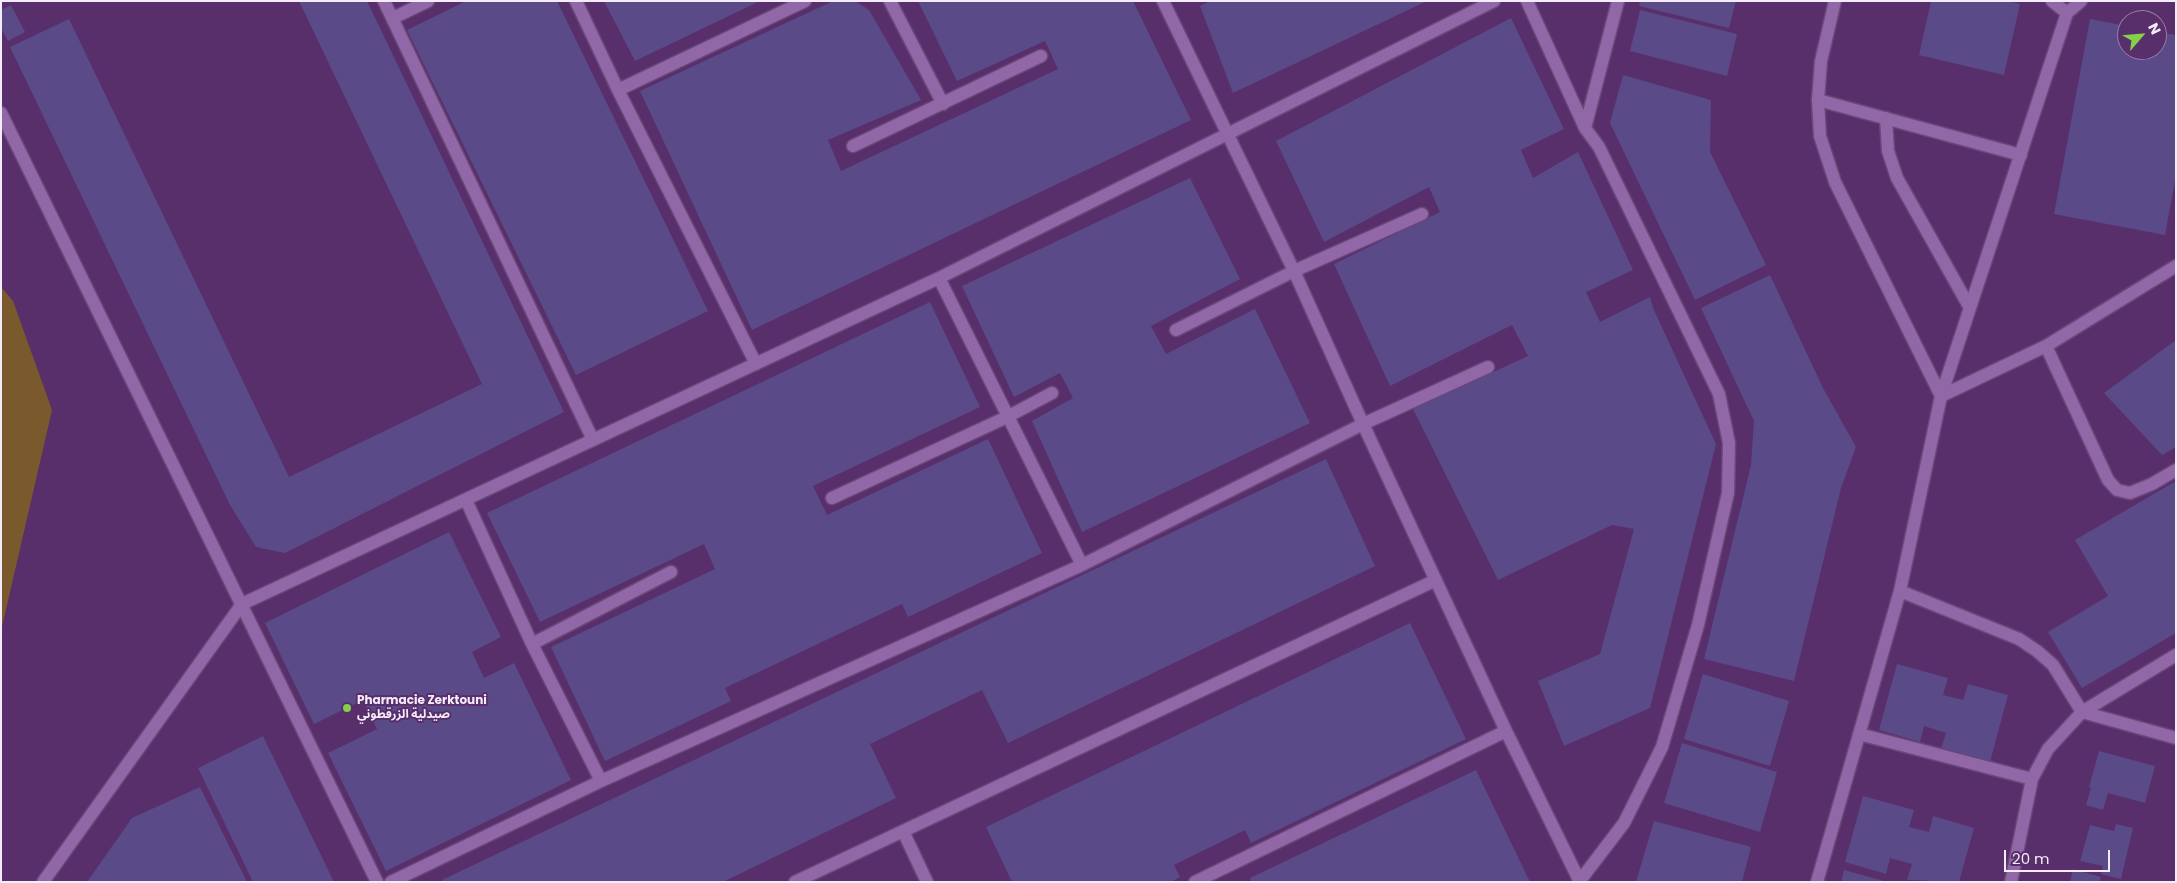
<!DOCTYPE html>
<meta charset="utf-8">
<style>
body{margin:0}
#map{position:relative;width:2177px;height:883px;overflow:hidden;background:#582f6b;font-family:Poppins,sans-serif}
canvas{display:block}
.frame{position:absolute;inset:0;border:2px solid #f5ecfb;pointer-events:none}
.north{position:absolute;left:2117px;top:10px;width:50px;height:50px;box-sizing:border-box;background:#582f6b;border:1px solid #977ba5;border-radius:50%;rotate:63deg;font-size:14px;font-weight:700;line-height:20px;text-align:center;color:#f5ecfb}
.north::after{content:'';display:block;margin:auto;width:18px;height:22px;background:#86cf4b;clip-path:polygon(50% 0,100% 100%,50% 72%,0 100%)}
.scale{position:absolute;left:2004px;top:850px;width:106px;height:22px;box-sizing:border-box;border:2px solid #f5ecfb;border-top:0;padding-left:6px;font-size:15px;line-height:18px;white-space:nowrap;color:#f5ecfb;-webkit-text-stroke:4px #582f6b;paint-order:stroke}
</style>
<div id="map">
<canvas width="2177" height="883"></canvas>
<div class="frame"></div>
<div class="north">N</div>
<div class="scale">20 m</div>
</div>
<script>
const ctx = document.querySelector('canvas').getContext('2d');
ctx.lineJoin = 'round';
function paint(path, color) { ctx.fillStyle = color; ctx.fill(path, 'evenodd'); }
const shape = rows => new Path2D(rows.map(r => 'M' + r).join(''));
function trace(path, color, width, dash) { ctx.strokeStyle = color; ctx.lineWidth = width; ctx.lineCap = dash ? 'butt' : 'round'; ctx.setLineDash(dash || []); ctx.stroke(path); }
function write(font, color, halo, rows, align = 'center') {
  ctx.font = font + ' Poppins,"Noto Sans Arabic",sans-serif'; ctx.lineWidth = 4; ctx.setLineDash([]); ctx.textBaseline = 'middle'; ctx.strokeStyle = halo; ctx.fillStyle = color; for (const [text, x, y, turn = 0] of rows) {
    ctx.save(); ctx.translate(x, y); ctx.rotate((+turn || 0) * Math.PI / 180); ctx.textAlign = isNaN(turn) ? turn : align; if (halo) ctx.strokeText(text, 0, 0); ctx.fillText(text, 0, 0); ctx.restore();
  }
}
paint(shape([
 [1,287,13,301,52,410,1,631]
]), '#7a592d');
paint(shape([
 [299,1,367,1,564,412,285,553,256,547,230,505,10,47,69,19,289,477,482,384],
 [466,1,557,1,708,311,576,375,407,30],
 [604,1,760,1,635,61],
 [833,1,855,1,869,10,921,100,828,140,841,171,1058,69,1045,41,957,81,918,1,1133,1,1191,120,752,330,640,91],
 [1210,1,1427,1,1233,93,1200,6],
 [1640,1,1736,1,1729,28,1639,6],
 [1931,1,2008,1,2020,4,2004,75,1919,55],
 [11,5,25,32,8,41,1,28,1,10],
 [1640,10,1737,34,1727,76,1630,51],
 [1511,18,1564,129,1521,150,1533,178,1578,152,1633,270,1586,292,1600,322,1650,297,1653,308,1716,444,1650,708,1564,746,1538,681,1600,654,1634,529,1612,525,1498,580,1413,409,1528,356,1512,325,1390,386,1334,264,1440,212,1429,187,1324,242,1276,141],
 [2090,19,2127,26,2127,50,2157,50,2157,32,2176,35,2176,175,2165,235,2054,214],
 [1623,75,1711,100,1710,152,1766,265,1695,300,1610,123],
 [1190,178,1240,279,1151,326,1166,354,1255,309,1310,423,1082,532,1032,421,1073,398,1060,373,1014,397,962,286],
 [1770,275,1823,388,1856,447,1841,488,1794,681,1704,659,1751,465,1754,421,1701,308],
 [930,302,980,407,813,486,827,515,988,439,1042,553,908,617,902,604,725,688,731,701,605,761,551,647,715,569,704,544,540,622,487,513],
 [2176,340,2176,447,2162,455,2104,393],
 [1326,459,1375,566,1008,743,982,690,870,744,896,798,723,882,443,882,442,880],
 [2176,481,2176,633,2082,688,2048,632,2108,596,2075,540],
 [449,532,501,637,472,652,484,678,514,663,571,780,386,871,328,753,377,729,363,700,314,724,265,623],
 [1410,623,1466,739,1251,843,1245,830,1174,865,1180,877,1171,882,1012,882,986,827],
 [1897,664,1948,678,1943,695,1963,700,1968,684,2008,695,1990,762,1941,748,1946,733,1924,726,1920,742,1879,730],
 [1703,674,1789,701,1770,766,1684,739],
 [263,736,334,882,253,882,198,768],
 [1682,743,1777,772,1760,832,1664,803],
 [2099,751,2155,766,2145,803,2108,793,2103,810,2086,805,2091,788,2089,787],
 [1476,770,1530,882,1251,882,1250,878],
 [200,787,247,882,87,882,132,818],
 [1863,796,1914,810,1909,827,1929,832,1933,816,1974,828,1959,882,1907,880,1912,864,1890,858,1886,874,1845,862],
 [1654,821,1751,847,1742,882,1636,882],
 [2116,824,2133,828,2121,879,2101,874,2103,866,2080,861,2090,825,2114,831],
 [2073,869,2101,877,2099,882,2070,882],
 [1844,870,1884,881,1884,882,1841,882]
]), '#5a4a88');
const service = shape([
 [2052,1,2067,13],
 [1818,100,2021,155],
 [1886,118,1888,151,1897,178,1970,308],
 [1941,396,2067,13,2081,1]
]);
const minor = shape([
 [384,1,593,440],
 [576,1,618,90,756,364],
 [890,1,943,104],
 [1163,1,1294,271,1363,424,1506,731,1580,882],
 [1527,1,1585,128],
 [393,18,428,1],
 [618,90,805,1],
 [1,113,377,882],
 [853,146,1041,56],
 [939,278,1082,565],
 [1176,330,1294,271,1422,214],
 [2046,346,2108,480,2117,490,2130,493,2152,484,2176,470],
 [1941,396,2046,346,2176,266],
 [832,498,1007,417,1052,393],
 [466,500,532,644,601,781],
 [1900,591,2019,639,2037,651,2053,665,2082,712,2176,738],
 [532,644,671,572],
 [1859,734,2032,779],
 [903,831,927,882],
 [43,882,242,604,939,278,1494,1],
 [391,882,601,781,1082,565,1363,424,1488,367],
 [795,882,1436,580],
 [1195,882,1506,731],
 [1579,882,1624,823,1662,747,1698,625,1728,493,1729,443,1719,394,1599,147,1585,128,1618,1],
 [1817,882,1900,591,1941,396,1835,182,1820,136,1818,100,1821,61,1835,1],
 [2011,882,2032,779,2048,749,2082,712,2176,655]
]);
trace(service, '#684878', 15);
trace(minor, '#684878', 15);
trace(service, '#9167a7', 12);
trace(minor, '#9167a7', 12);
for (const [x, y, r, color] of [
 [347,708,5,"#86cf4b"]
]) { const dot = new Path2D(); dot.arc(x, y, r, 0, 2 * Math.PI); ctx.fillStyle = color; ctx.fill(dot); trace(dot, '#582f6b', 2); }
write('bold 12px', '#f5ecfb', '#582f6b', [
 ["Pharmacie Zerktouni",357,701],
 ["صيدلية الزرقطوني",357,715]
], 'left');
</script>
